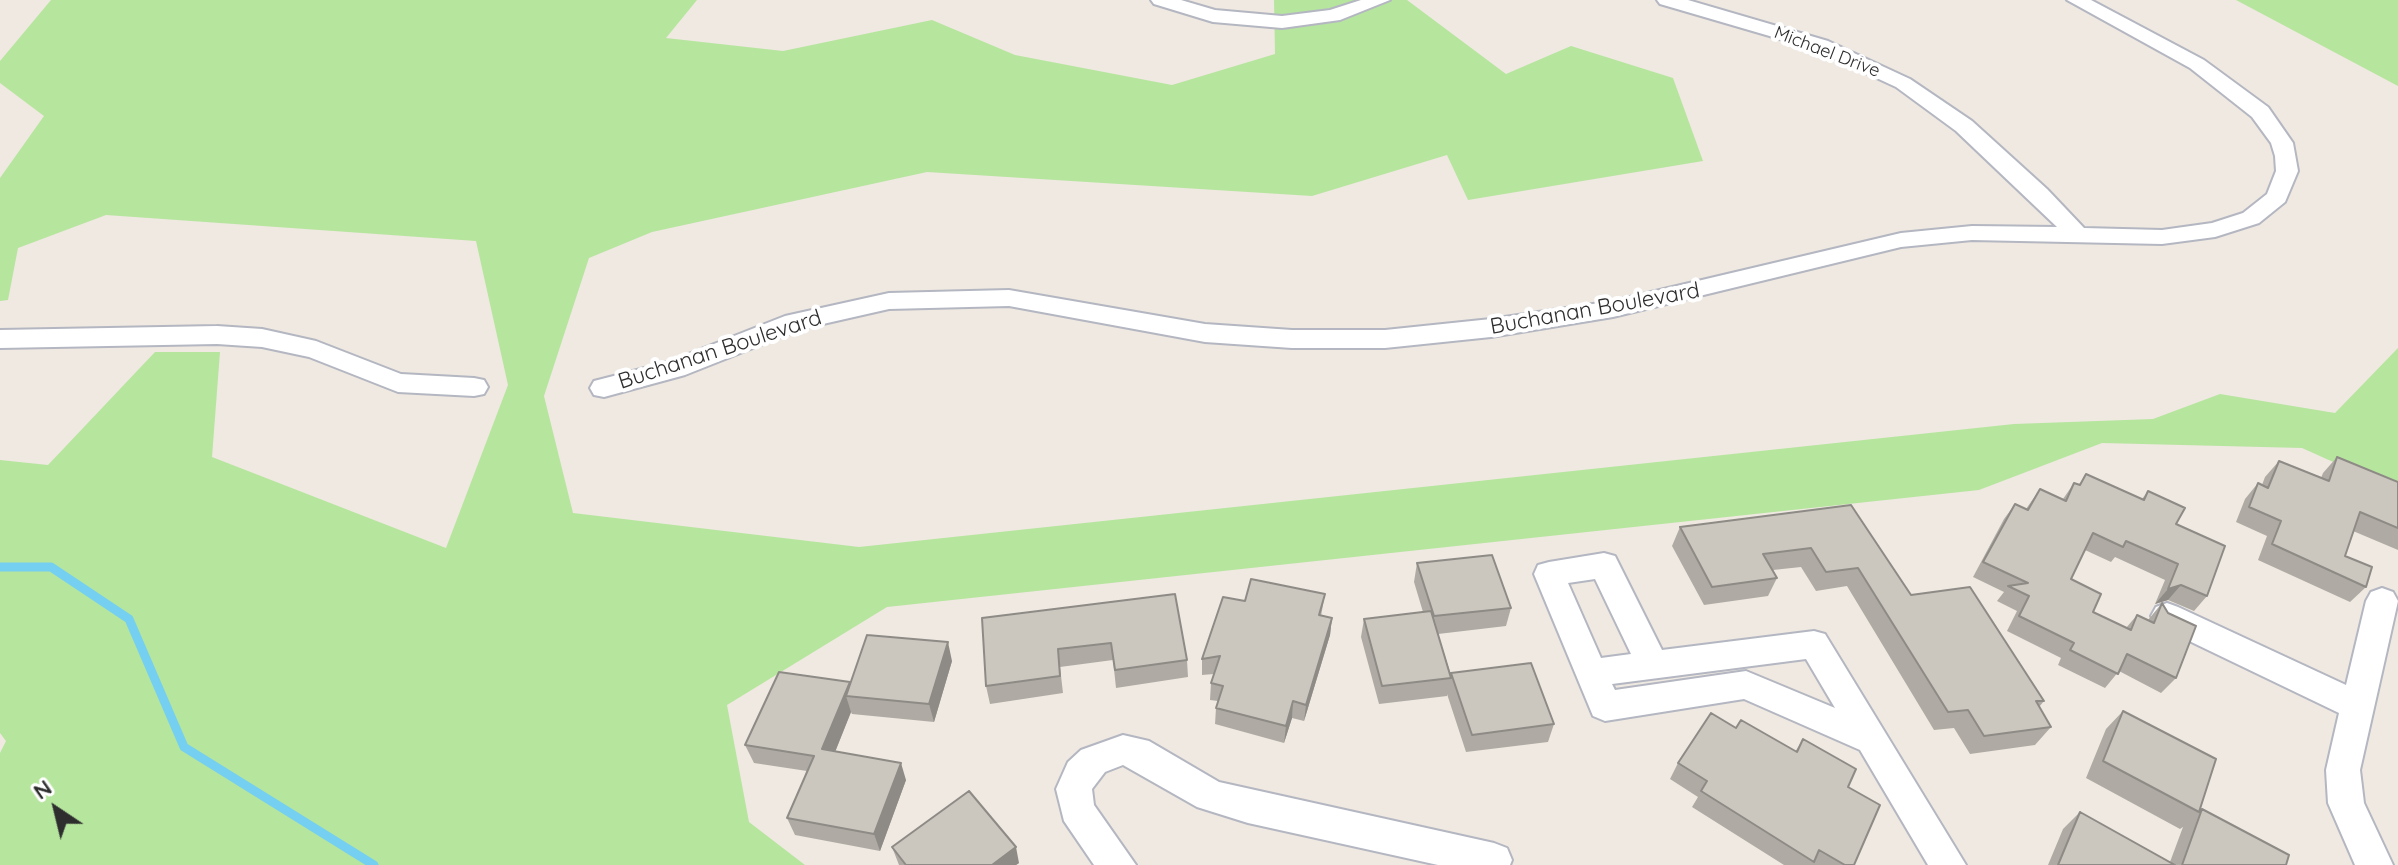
<!DOCTYPE html>
<style>
body{margin:0}
#map{position:relative;width:2398px;height:865px;overflow:hidden;background:#efe9e1;font-family:Quicksand,sans-serif}
canvas{display:block}
.north{position:absolute;left:16px;top:769px;width:80px;height:80px;-webkit-text-stroke:6px #fff;paint-order:stroke;rotate:325deg;font-size:22px;font-weight:700;line-height:32px;text-align:center;color:#2e2e2e}
.north::after{content:'';display:block;margin:auto;width:28px;height:36px;background:#2e2e2e;clip-path:polygon(50% 0,100% 100%,50% 72%,0 100%)}
</style>
<div id="map">
<canvas width="2398" height="865"></canvas>
<div class="north">N</div>
</div>
<script>
const ctx = document.querySelector('canvas').getContext('2d');
ctx.lineJoin = 'round';
function paint(path, color) { ctx.fillStyle = color; ctx.fill(path, 'evenodd'); }
const shape = rows => new Path2D(rows.map(r => 'M' + r).join(''));
function trace(path, color, width, dash) { ctx.strokeStyle = color; ctx.lineWidth = width; ctx.lineCap = dash ? 'butt' : 'round'; ctx.setLineDash(dash || []); ctx.stroke(path); }
function write(font, color, halo, rows, align = 'center') {
  ctx.font = font + ' Quicksand,sans-serif'; ctx.lineWidth = 8; ctx.setLineDash([]); ctx.textBaseline = 'middle'; ctx.strokeStyle = halo; ctx.fillStyle = color; for (const [text, x, y, turn = 0] of rows) {
    ctx.save(); ctx.translate(x, y); ctx.rotate((+turn || 0) * Math.PI / 180); ctx.textAlign = isNaN(turn) ? turn : align; if (halo) ctx.strokeText(text, 0, 0); ctx.fillText(text, 0, 0); ctx.restore();
  }
}
paint(shape([
 [51,0,697,0,666,38,783,51,932,20,1015,55,1172,85,1275,54,1274,0,1407,0,1506,74,1571,46,1673,78,1703,161,1468,200,1447,155,1312,196,927,172,652,232,589,258,544,396,573,513,859,547,2014,424,2153,419,2220,394,2335,413,2398,348,2398,491,2302,448,2102,443,1979,490,887,607,727,705,749,822,805,865,0,865,0,753,6,741,0,733,0,460,48,465,155,352,220,352,212,457,446,548,508,385,476,241,106,215,18,248,8,300,0,301,0,178,44,116,0,83,0,61],
 [2236,0,2398,0,2398,86]
]), '#b6e59e');
trace(shape([
 [0,567,51,567,129,619,184,747,374,865]
]), '#75cff0', 9);
const minor = shape([
 [1151,0,1181,0,1215,10,1282,16,1330,10,1361,0,1390,0,1340,20,1282,28,1213,22,1154,4,1151,0],
 [1657,0,1688,0,1828,41,1910,79,1972,121,2047,189,2084,228,2162,230,2212,223,2243,213,2267,194,2276,171,2275,156,2271,143,2252,117,2190,68,2067,0,2091,0,2204,60,2268,107,2293,143,2298,171,2285,202,2259,223,2215,237,2162,244,1972,240,1901,247,1613,317,1491,337,1385,348,1292,348,1205,342,1009,306,889,309,801,329,685,375,604,397,594,395,590,388,594,381,668,362,785,316,889,293,1009,290,1205,324,1292,330,1385,330,1491,319,1613,301,1901,233,1972,226,2057,227,1956,131,1896,87,1814,49,1660,4,1657,0],
 [217,326,262,329,316,341,401,374,474,378,484,380,488,387,484,394,474,396,398,392,309,357,262,347,217,344,0,348,0,330,217,326],
 [1604,553,1615,556,1662,650,1814,631,1825,634,1966,865,1928,865,1860,750,1744,699,1605,721,1593,716,1534,574,1538,565,1549,562,1604,553],
 [1595,579,1631,654,1601,658,1568,583,1595,579],
 [1806,659,1835,708,1746,671,1615,690,1612,684,1806,659],
 [2382,588,2393,592,2398,601,2360,770,2364,803,2393,865,2355,865,2328,803,2326,770,2339,713,2156,625,2151,616,2156,607,2167,603,2178,607,2346,685,2366,601,2371,592,2382,588],
 [1123,735,1149,741,1219,782,1494,843,1507,848,1512,860,1510,865,1438,865,1248,823,1197,807,1123,765,1105,772,1092,789,1094,805,1136,865,1094,865,1064,821,1056,789,1068,762,1081,750,1123,735]
]);
trace(minor, '#b4b7c1', 4);
paint(minor, '#fff');
paint(shape([
 [2337,457,2398,482,2398,550,2353,531,2345,556,2366,587,2350,602,2258,560,2267,536,2236,522,2245,499,2258,483,2262,485,2265,477,2279,461,2321,478,2323,473],
 [2086,474,2142,499,2148,491,2176,524,2207,596,2194,611,2168,600,2155,604,2165,580,2115,557,2111,562,2085,550,2071,579,2093,612,2126,628,2137,615,2148,620,2162,603,2176,678,2161,693,2119,671,2105,688,2058,665,2061,658,2007,631,2017,611,1997,601,2004,592,1973,577,2004,519,2015,504,2026,509,2040,489,2063,499,2074,483,2079,485],
 [1851,505,1911,595,2044,701,2039,707,2051,727,2035,745,1970,754,1954,728,1934,730,1847,586,1816,591,1801,567,1773,570,1777,578,1768,596,1704,605,1672,546,1680,527],
 [1417,563,1511,608,1506,626,1438,634,1451,675,1451,673,1554,724,1548,742,1466,752,1447,694,1447,696,1379,704,1361,637,1364,619,1423,612,1414,582],
 [1175,594,1187,660,1188,677,1116,688,1113,660,1060,667,1063,693,990,704,986,686,982,618],
 [1325,594,1321,616,1332,618,1330,635,1304,721,1292,718,1284,743,1215,724,1216,708,1218,701,1210,700,1211,683,1214,674,1202,675,1202,659],
 [952,661,934,722,852,714,851,712,835,752,906,780,880,851,795,835,787,818,807,771,754,763,745,745,850,682],
 [2123,711,2199,812,2202,809,2286,865,2048,865,2063,829,2080,812,2170,862,2183,827,2180,829,2086,778,2106,729],
 [1736,728,1795,752,1803,739,1848,787,1854,865,1784,865,1692,807,1698,797,1670,779,1678,763],
 [892,847,1019,863,1016,865,899,865]
]), '#afaba4');
paint(shape([
 [2181,585,2168,600,2155,604,2168,589],
 [1332,618,1330,635,1304,721,1306,705],
 [948,642,952,661,934,722,929,704],
 [850,682,846,696,851,712,829,767,822,749],
 [1293,701,1292,718,1284,743,1286,726],
 [901,763,906,780,880,851,874,834],
 [1016,847,1019,863,1016,865,992,865]
]), '#8e8b86');
const building = shape([
 [2337,457,2398,482,2398,528,2360,512,2345,556,2372,567,2366,587,2272,544,2281,521,2249,507,2258,483,2268,488,2279,461,2329,481,2337,457],
 [2086,474,2144,500,2148,491,2185,508,2176,524,2225,546,2207,596,2181,585,2168,589,2178,564,2126,541,2123,547,2093,533,2071,579,2101,594,2093,612,2131,630,2137,615,2154,623,2162,603,2168,613,2196,626,2176,678,2127,654,2118,674,2070,650,2074,643,2019,616,2029,596,2008,586,2028,583,1983,562,2015,504,2028,510,2040,489,2066,501,2074,483,2080,485,2086,474],
 [1851,505,1911,595,1970,587,2044,701,2036,701,2051,727,1984,736,1968,710,1948,712,1858,568,1826,572,1811,548,1763,554,1777,578,1712,587,1680,527,1851,505],
 [1492,555,1511,608,1434,616,1417,563,1492,555],
 [1251,579,1325,594,1319,615,1332,618,1306,705,1293,701,1286,726,1216,708,1223,686,1211,683,1220,656,1202,659,1223,597,1245,601,1251,579],
 [1175,594,1187,660,1115,670,1111,643,1058,649,1060,676,986,686,982,618,1175,594],
 [1431,611,1451,678,1382,686,1364,619,1431,611],
 [867,635,948,642,929,704,846,696,867,635],
 [1531,663,1554,724,1472,735,1451,673,1531,663],
 [779,672,850,682,822,749,901,763,874,834,787,818,814,756,745,745,779,672],
 [2123,711,2216,759,2199,812,2103,761,2123,711],
 [1711,713,1736,728,1741,720,1797,752,1803,739,1856,769,1848,787,1880,805,1854,865,1845,865,1819,850,1814,862,1701,791,1707,781,1678,763,1711,713],
 [969,791,1016,847,992,865,906,865,892,847,969,791],
 [2202,809,2289,855,2286,865,2182,865,2202,809],
 [2080,812,2175,865,2058,865,2080,812]
]);
paint(building, '#cbc7bf');
trace(building, '#8e8b86', 2);
write('18px', '#2e2e2e', '#fff', [
 ["Michael Drive",1827,52,21]
]);
write('22px', '#2e2e2e', '#fff', [
 ["Buchanan Boulevard",1595,309,-10],
 ["Buchanan Boulevard",720,350,-18]
]);
</script>
